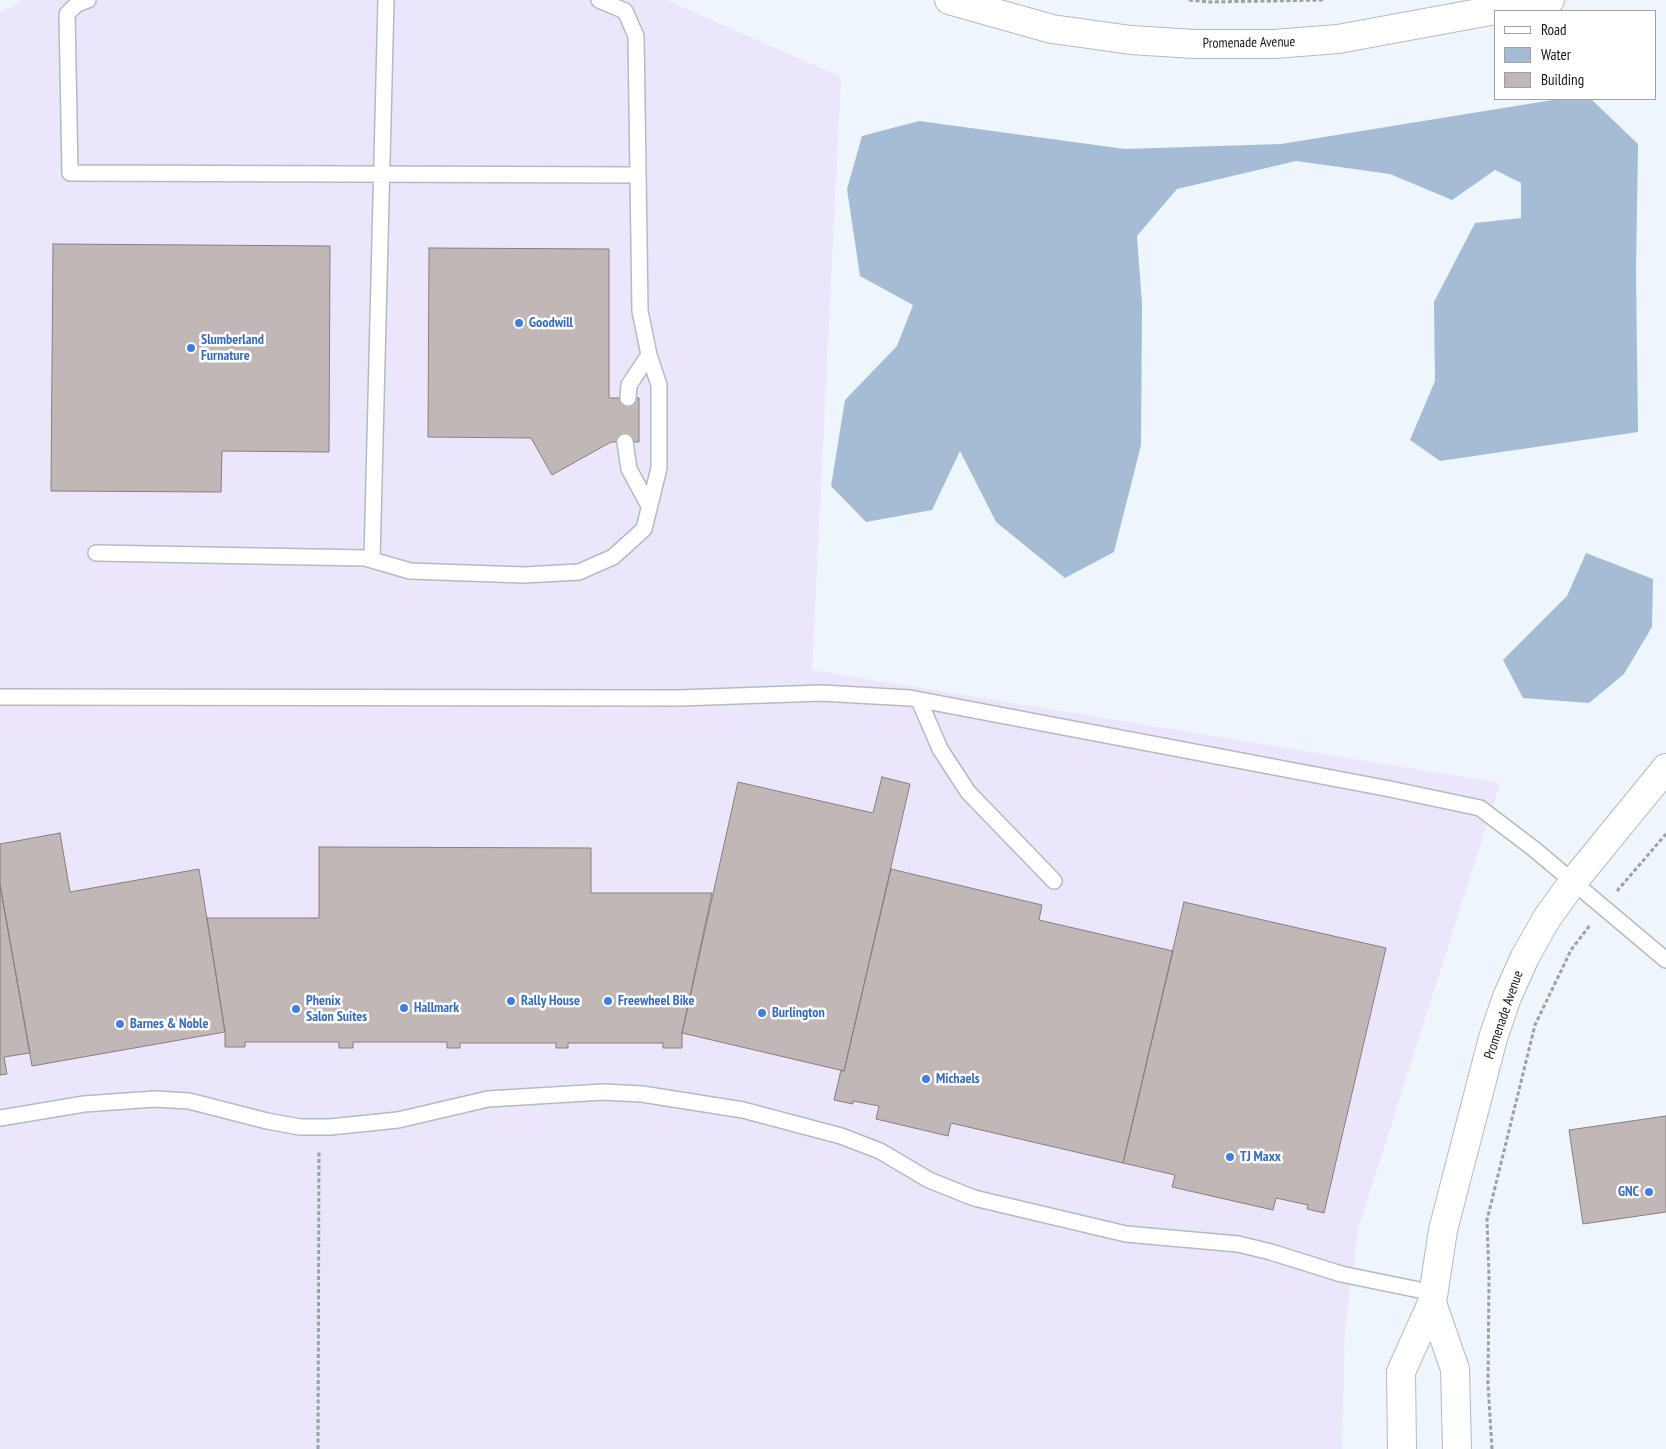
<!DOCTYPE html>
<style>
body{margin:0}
#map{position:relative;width:1666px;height:1449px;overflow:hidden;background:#eef5fb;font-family:"PT Sans Narrow",sans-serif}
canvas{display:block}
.legend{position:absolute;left:1494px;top:10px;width:162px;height:90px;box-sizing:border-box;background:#fff;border:1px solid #a1a1a2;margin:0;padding:6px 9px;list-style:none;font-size:15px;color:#131517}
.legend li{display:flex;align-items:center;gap:10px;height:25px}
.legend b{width:25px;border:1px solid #a1a1a2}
</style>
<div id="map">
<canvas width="1666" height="1449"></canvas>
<ul class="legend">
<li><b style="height:6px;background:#fff"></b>Road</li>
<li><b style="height:14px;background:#a4bdd4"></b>Water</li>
<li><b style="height:14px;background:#c0b7b6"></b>Building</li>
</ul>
</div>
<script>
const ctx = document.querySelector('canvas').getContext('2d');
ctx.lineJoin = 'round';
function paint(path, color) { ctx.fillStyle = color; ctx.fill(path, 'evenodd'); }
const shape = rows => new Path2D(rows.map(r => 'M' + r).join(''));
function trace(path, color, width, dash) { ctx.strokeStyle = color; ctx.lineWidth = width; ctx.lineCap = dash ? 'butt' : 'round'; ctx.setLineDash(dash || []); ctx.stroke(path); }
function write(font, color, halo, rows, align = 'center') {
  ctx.font = font + ' "PT Sans Narrow",sans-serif'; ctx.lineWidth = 5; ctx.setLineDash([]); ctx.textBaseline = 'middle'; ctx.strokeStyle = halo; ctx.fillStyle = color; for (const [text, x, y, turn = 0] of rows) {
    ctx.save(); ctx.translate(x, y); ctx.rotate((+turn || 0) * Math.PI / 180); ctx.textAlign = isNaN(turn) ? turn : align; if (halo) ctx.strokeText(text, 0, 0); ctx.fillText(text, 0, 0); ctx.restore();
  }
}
paint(shape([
 [23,0,666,0,841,77,812,670,1500,783,1359,1226,1345,1326,1342,1449,0,1449,0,13]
]), '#ece6fc');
paint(shape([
 [1559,99,1591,99,1638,144,1636,272,1638,432,1440,461,1410,440,1435,381,1434,302,1475,223,1521,218,1521,183,1495,170,1452,200,1390,174,1296,161,1177,189,1137,236,1142,304,1141,445,1114,552,1065,578,996,522,960,451,932,510,866,522,831,486,845,400,897,346,913,305,860,276,847,189,862,136,919,121,1125,149,1281,144],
 [1586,553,1653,579,1652,627,1624,674,1589,703,1523,698,1503,660,1567,596]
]), '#a4bdd4');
const building = shape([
 [53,244,330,246,329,452,222,451,221,492,51,491,53,244],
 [429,248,609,249,609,398,639,398,639,442,611,442,552,475,531,438,428,437,429,248],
 [882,777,910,784,844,1071,682,1033,738,782,873,813,882,777],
 [60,833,70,892,199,869,225,1032,32,1066,0,885,0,844,60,833],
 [319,847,591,848,591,893,712,893,682,1033,682,1048,663,1048,663,1043,568,1043,568,1048,556,1048,556,1043,460,1043,460,1048,447,1048,447,1042,353,1042,353,1048,339,1048,339,1042,245,1042,245,1047,225,1047,225,1032,207,918,319,918,319,847],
 [891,869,1042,905,1039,920,1173,951,1123,1163,951,1123,948,1136,876,1119,879,1106,853,1101,853,1104,834,1100,841,1070,844,1071,891,869],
 [0,885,30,1053,4,1057,7,1074,0,1075,0,885],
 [1184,902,1386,948,1324,1213,1307,1209,1308,1205,1276,1198,1273,1210,1172,1187,1175,1175,1123,1163,1184,902],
 [1666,1116,1666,1212,1583,1224,1569,1130,1666,1116]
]);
paint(building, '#c0b7b6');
trace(building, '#887f7e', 1);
const service = shape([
 [88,0,77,4,67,14,70,173,638,175],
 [628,398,629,385,649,355],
 [625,442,629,469,649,506],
 [96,553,365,558,410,571,524,575,579,572,613,557,644,529,659,468,659,385,649,355,640,311,636,36,625,11,599,0],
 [372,560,386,0],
 [0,697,679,698,821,693,910,698,1390,789,1480,808,1534,849,1666,960],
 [919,700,940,749,968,792,1054,881],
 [0,1118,84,1104,155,1099,189,1101,267,1121,300,1127,330,1127,398,1120,488,1099,603,1092,642,1094,743,1110,841,1136,880,1151,929,1180,974,1198,1126,1234,1238,1244,1271,1252,1341,1274,1434,1293]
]);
const tertiary = shape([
 [949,0,1052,29,1131,40,1194,44,1274,44,1338,39,1550,0],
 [1432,1303,1455,1369,1457,1449],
 [1402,1449,1401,1372,1432,1303,1443,1230,1493,1038,1507,997,1525,957,1547,918,1573,882,1666,768]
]);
trace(service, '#b4bbc0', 18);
trace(tertiary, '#b4bbc0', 30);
trace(shape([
 [1189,0,1209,2,1325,0],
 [1617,891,1666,834],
 [318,1449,319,1150],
 [1492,1449,1488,1384,1489,1276,1487,1220,1535,1025,1571,950,1590,925]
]), '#9ca1a6', 3, [4, 2.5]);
trace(service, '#fff', 15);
trace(tertiary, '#fff', 28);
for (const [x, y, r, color] of [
 [519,323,5,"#3f7fe0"],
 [191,348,5,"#3f7fe0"],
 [511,1001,5,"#3f7fe0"],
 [608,1001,5,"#3f7fe0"],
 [404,1008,5,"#3f7fe0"],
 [296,1009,5,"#3f7fe0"],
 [762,1013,5,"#3f7fe0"],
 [120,1024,5,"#3f7fe0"],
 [926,1079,5,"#3f7fe0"],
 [1230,1157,5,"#3f7fe0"],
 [1649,1192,5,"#3f7fe0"]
]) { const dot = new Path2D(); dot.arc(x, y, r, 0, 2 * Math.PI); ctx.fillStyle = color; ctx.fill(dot); trace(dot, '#fff', 2); }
write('14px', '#131517', '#fff', [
 ["Promenade Avenue",1249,43,-1],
 ["Promenade Avenue",1504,1015,-71]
]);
write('bold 14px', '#366cbe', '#fff', [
 ["Goodwill",529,323],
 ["Slumberland",201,340],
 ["Furnature",201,356],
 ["Phenix",306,1001],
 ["Salon Suites",306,1017],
 ["Rally House",521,1001],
 ["Freewheel Bike",618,1001],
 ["Hallmark",414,1008],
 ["Burlington",772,1013],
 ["Barnes & Noble",130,1024],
 ["Michaels",936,1079],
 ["TJ Maxx",1240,1157],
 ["GNC",1639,1192,"right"]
], 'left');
</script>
